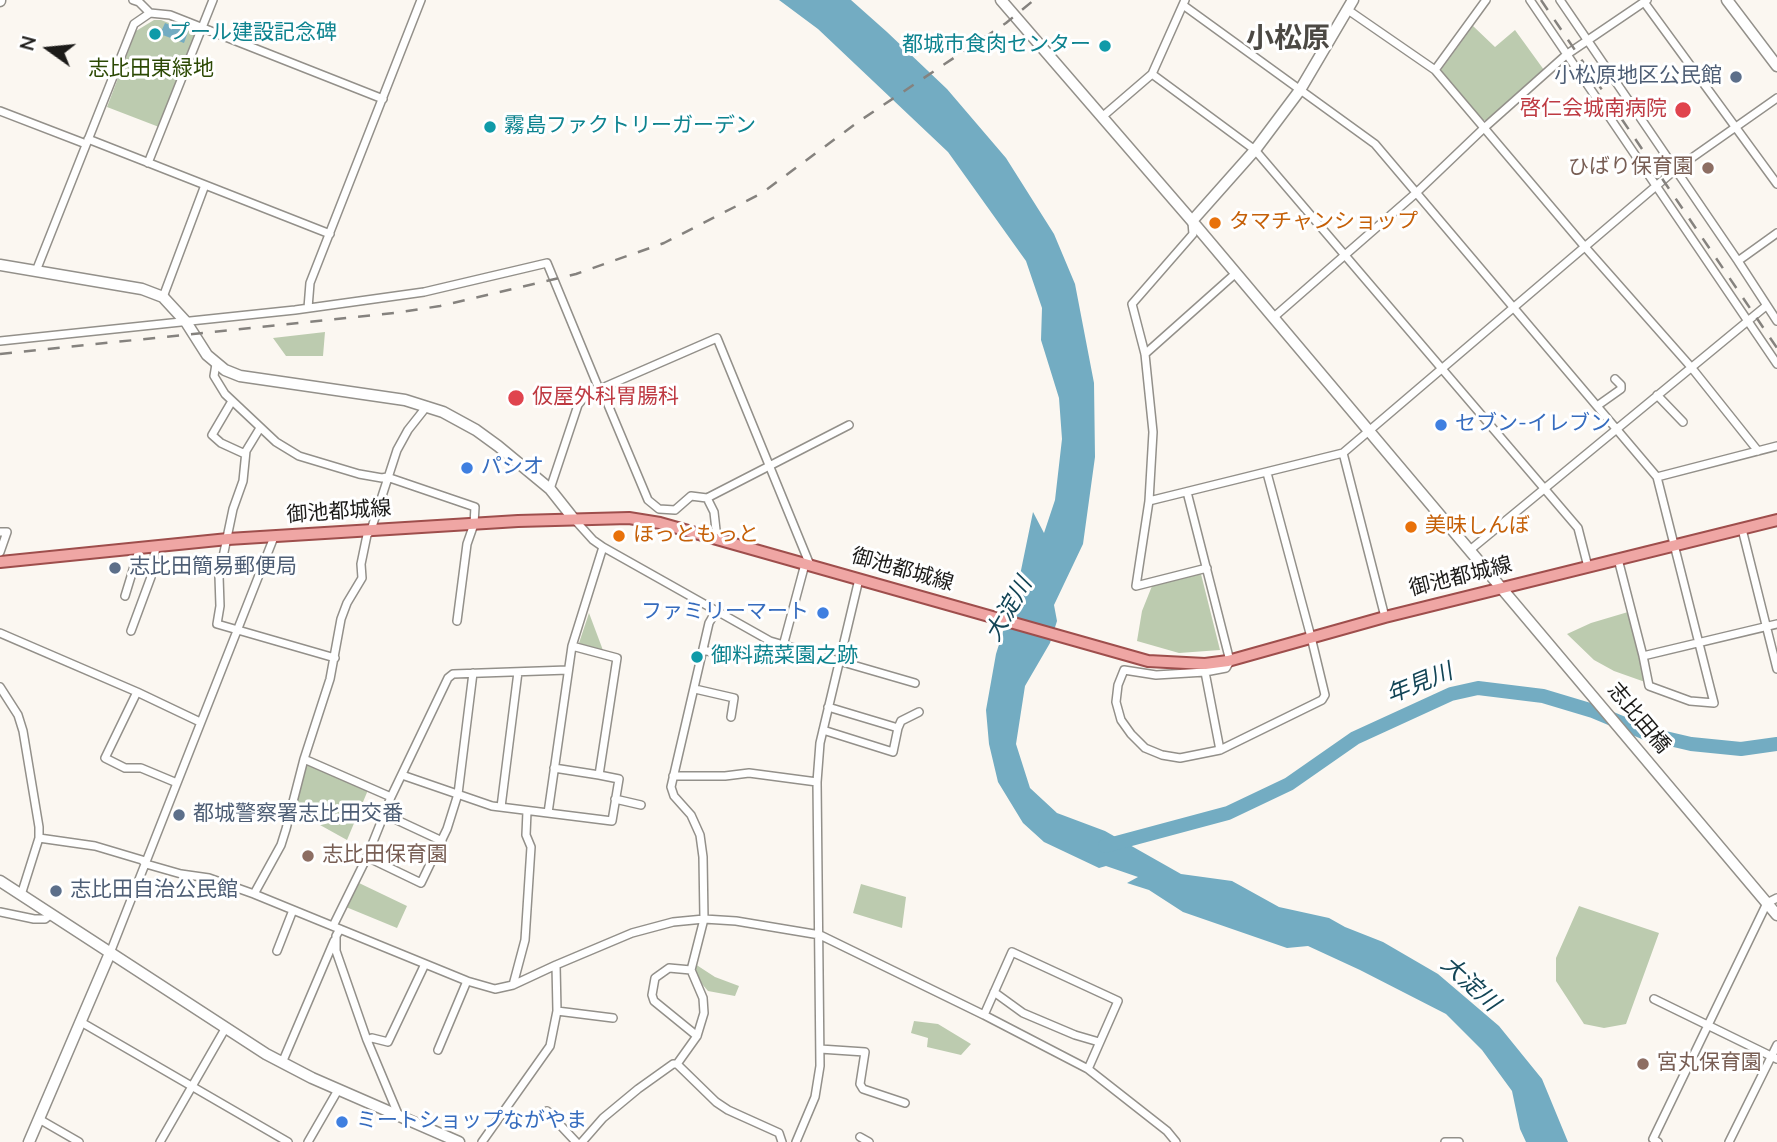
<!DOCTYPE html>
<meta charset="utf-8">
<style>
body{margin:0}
#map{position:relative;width:1777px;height:1142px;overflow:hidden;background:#fbf7f1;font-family:"Nunito Sans",sans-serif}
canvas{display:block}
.north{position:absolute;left:14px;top:14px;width:70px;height:70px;-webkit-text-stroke:5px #fff;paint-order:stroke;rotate:285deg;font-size:19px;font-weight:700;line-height:28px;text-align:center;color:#1c1b19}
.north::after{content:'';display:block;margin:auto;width:24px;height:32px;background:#1c1b19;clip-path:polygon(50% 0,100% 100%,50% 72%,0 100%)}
</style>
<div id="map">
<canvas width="1777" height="1142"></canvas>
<div class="north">N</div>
</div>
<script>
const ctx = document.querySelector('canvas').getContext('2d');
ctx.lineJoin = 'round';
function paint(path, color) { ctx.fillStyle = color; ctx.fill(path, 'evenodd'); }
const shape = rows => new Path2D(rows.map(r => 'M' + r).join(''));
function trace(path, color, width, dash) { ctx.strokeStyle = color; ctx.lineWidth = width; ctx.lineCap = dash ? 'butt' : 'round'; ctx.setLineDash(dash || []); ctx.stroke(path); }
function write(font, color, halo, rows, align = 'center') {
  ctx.font = font + ' "Nunito Sans","Noto Sans JP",sans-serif'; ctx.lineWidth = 6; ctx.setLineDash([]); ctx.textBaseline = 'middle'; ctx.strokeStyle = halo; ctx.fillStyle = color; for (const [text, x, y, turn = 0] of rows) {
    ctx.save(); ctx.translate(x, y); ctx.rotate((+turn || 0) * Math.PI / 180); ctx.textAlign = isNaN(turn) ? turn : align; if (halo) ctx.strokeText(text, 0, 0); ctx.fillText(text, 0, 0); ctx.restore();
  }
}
paint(shape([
 [154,20,161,20,195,33,159,127,107,107,136,31],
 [1473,26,1495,47,1515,30,1544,70,1489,120,1483,120,1441,70],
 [325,332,323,356,286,356,273,338],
 [1201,574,1220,650,1179,653,1137,641,1142,611,1152,586],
 [1628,612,1645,682,1614,671,1594,660,1567,634,1591,623],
 [589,613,604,653,580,646,579,643],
 [308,764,368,790,347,840,293,810,304,765],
 [359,883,407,906,397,928,346,907],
 [861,884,906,897,902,928,853,913],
 [1579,906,1659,933,1626,1024,1604,1028,1584,1024,1556,981,1556,958],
 [695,964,715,977,739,986,735,996,708,991,696,977],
 [914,1021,938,1024,971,1044,961,1055,927,1047,928,1038,911,1033]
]), '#bccbaf');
paint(shape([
 [779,0,851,0,887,32,947,89,1006,158,1054,234,1075,284,1094,383,1095,457,1083,544,1054,605,1057,621,1050,643,1025,686,1016,744,1030,788,1057,813,1105,831,1181,874,1232,881,1279,907,1329,918,1345,927,1383,942,1438,974,1499,1026,1542,1079,1568,1142,1526,1142,1520,1129,1512,1091,1482,1050,1446,1014,1360,970,1308,946,1287,948,1183,912,1149,890,1127,883,1138,877,1106,866,1099,868,1044,842,1023,823,998,782,989,744,986,710,996,654,1019,580,1033,512,1044,533,1055,500,1062,439,1059,398,1041,340,1042,308,1026,261,948,152,818,29],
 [165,23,188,32,184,43,160,34]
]), '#73acc2');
trace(shape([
 [1105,846,1228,813,1289,784,1355,738,1451,694,1478,688,1543,696,1593,711,1648,734,1691,744,1741,749,1777,744]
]), '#73acc2', 14);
const street = shape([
 [133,0,139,2,150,13],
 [1530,0,1777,364],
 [1560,0,1738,261,1777,321],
 [1644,2,1777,184],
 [1183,5,1375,144,1657,477,1714,703,1690,701,1649,686,1643,656],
 [1348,10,1435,70,1585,247,1691,367,1758,451],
 [1435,70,1486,0],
 [1152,74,1255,150,1578,528,1588,567],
 [0,111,86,144],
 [1102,117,1152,74,1185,0],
 [88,139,330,234],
 [148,163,213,0],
 [1192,222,1193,234,1132,304,1145,354,1153,432,1149,501,1136,586,1207,568],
 [1738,261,1777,233],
 [36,271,134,24,150,13,170,15,383,99],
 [163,297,205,185],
 [308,308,310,283,421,0],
 [1274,317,1416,193,1484,128,1566,55,1647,0],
 [0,341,295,310,424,292,547,263,599,389],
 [1145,354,1236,273],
 [216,364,214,376,225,394,276,442,299,456,359,474,382,478,387,477,475,507,474,524,467,544,457,621],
 [601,388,648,500,659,509,675,510,691,496,707,498,849,425],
 [1657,395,1683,422],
 [232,401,212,435,221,443,245,454],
 [1597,406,1621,389,1621,385,1615,379],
 [260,428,246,451,243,481,233,509,219,576,220,606,217,624,335,658],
 [1343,453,1385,617],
 [1657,477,1777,446],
 [550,489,578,405,586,395,717,338,810,565],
 [1187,492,1230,661,1226,668,1205,672],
 [707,498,714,512,717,539],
 [1149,501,1343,453,1676,169,1777,98],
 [574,519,593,540,603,547,770,641,915,683],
 [1742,529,1777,669],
 [0,532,7,532,0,552],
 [1470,550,1766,306],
 [1618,559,1643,656,1777,624],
 [125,596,140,547],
 [716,611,709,623,671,787,674,796,691,815,700,835,703,857,704,919,691,970,703,998,704,1013,697,1036,677,1064,716,1102,728,1110,779,1133,782,1142],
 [131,631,151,577,156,546],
 [0,633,137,692,200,722],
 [783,646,805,564],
 [703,650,731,657],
 [0,687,18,715,23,731,39,827,39,838,21,895],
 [695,689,734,698,731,717],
 [137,692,105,758,125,768,141,768,177,783],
 [828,707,898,728,901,721,919,712],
 [823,730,893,752,898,728],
 [1220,750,1205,672,1156,675,1124,670,1118,685,1116,702,1121,720,1131,734,1145,748,1162,755,1180,758,1220,750,1322,700,1325,695,1311,637,1267,473],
 [304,759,391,797],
 [554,768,599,775,617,658,572,646],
 [402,775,492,806,548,813,572,646,603,547],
 [673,776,725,776,749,773,817,782],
 [615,799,641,805],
 [501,807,518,672],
 [548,813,612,821,619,779,599,775],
 [384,814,442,841],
 [39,838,95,846,142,860,146,864,181,874,209,878,254,894,467,981,495,989,513,985,556,965,632,933,673,922,704,919,736,921,820,935,984,1015,1088,1069,1167,1131,1176,1142],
 [367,857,421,883,447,829,458,794,473,673],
 [254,894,281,845,286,829,304,759,330,679,341,619,347,603,362,578,361,564,367,535,371,530,397,450,408,430,427,406],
 [0,912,34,919,45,919,50,915],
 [333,926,367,857,391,797,448,678,453,674,568,670],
 [340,929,336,936,336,951,367,1040,398,1114],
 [277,951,293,910],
 [110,953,274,537],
 [691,970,669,968,655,978,652,995,654,1001,697,1036],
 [513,985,525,940,531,847,526,835,527,811],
 [994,992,1023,1013,1075,1035,1099,1042],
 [1654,999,1777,1059],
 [557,1011,613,1018],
 [984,1015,1012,952,1118,1001,1088,1069],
 [81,1022,288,1142],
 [367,1040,372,1038,388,1042,425,964],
 [820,1049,865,1052,860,1084,863,1089,905,1103],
 [438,1050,467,981],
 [282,1063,334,941],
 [547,1111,576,1142],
 [39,1119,79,1142],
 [860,1137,869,1142],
 [160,1142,225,1029],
 [308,1142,338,1090],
 [482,1142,550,1046,557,1011,556,965],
 [582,1142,603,1118,638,1089,673,1064,677,1064],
 [796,1142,815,1097,820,1066,817,782,820,743,859,579],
 [1445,1142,1459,1142],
 [1658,1142,1653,1139,1767,903,1777,898],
 [1729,1142,1777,1045]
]);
const secondary = shape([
 [1001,0,1192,221,1777,915],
 [1727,0,1777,66],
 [0,1,0,0],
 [1192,221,1255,150,1300,90,1353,0],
 [0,265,142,289,163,297,186,322,207,355,225,370,240,376,405,400,443,412,476,430,498,446,550,489,573,518],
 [0,881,266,1054,312,1078,459,1142],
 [29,1142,110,953]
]);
const primary = shape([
 [0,562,228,539,518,521,629,518,660,523,1148,661,1205,664,1228,661,1385,617,1777,520]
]);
trace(street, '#93908a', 10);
trace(secondary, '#93908a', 13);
trace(primary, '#9e4e4c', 14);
trace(street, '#fff', 7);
trace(secondary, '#fff', 10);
trace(primary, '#efa6a4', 10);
trace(shape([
 [1541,0,1777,348],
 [0,354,395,313,440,306,576,274,664,243,762,193,858,122,1006,23,1034,0]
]), '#85827e', 2.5, [12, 12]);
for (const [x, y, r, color] of [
 [155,34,7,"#0f9aa8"],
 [1105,46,7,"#0f9aa8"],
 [1736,77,7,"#5c6f8a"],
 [1683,110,9,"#e0444e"],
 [490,127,7,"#0f9aa8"],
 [1708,168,7,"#8d6e63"],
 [1215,223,7,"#e8710a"],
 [516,398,9,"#e0444e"],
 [1441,425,7,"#3f7fe0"],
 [467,468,7,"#3f7fe0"],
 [1411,527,7,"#e8710a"],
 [619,536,7,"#e8710a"],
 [115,568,7,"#5c6f8a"],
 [823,613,7,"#3f7fe0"],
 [697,657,7,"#0f9aa8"],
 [179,815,7,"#5c6f8a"],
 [308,856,7,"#8d6e63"],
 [56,891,7,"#5c6f8a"],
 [1643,1064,7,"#8d6e63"],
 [342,1122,7,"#3f7fe0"]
]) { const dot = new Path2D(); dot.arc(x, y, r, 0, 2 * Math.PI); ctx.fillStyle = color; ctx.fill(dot); trace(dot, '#fff', 2.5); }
write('21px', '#0d838f', '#fff', [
 ["プール建設記念碑",169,34],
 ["都城市食肉センター",1091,46,"right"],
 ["霧島ファクトリーガーデン",504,127],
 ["御料蔬菜園之跡",711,657]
], 'left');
write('21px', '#2c4904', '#fff', [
 ["志比田東緑地",151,70]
]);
write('21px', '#4e5e75', '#fff', [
 ["小松原地区公民館",1722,77,"right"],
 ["志比田簡易郵便局",129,568],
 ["都城警察署志比田交番",193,815],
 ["志比田自治公民館",70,891]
], 'left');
write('21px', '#be3a42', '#fff', [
 ["啓仁会城南病院",1667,110],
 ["仮屋外科胃腸科",532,398,"left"]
], 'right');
write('21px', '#785e54', '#fff', [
 ["ひばり保育園",1694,168,"right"],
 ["志比田保育園",322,856],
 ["宮丸保育園",1657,1064]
], 'left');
write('21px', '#c56008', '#fff', [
 ["タマチャンショップ",1229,223],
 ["美味しんぼ",1425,527],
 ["ほっともっと",633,536]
], 'left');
write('21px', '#366cbe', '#fff', [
 ["セブン-イレブン",1455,425],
 ["パシオ",481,468],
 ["ファミリーマート",809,613,"right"],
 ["ミートショップながやま",356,1122]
], 'left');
write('21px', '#1c1b19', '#fff', [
 ["御池都城線",339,513,-4],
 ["御池都城線",902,571,16],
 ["御池都城線",1461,578,-14],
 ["志比田橋",1638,719,50]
]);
write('italic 23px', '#134556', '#fff', [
 ["大淀川",1010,610,-60],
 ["年見川",1420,685,-22],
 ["大淀川",1469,985,42]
]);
write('bold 28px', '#4c4944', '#fff', [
 ["小松原",1288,40]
]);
</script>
